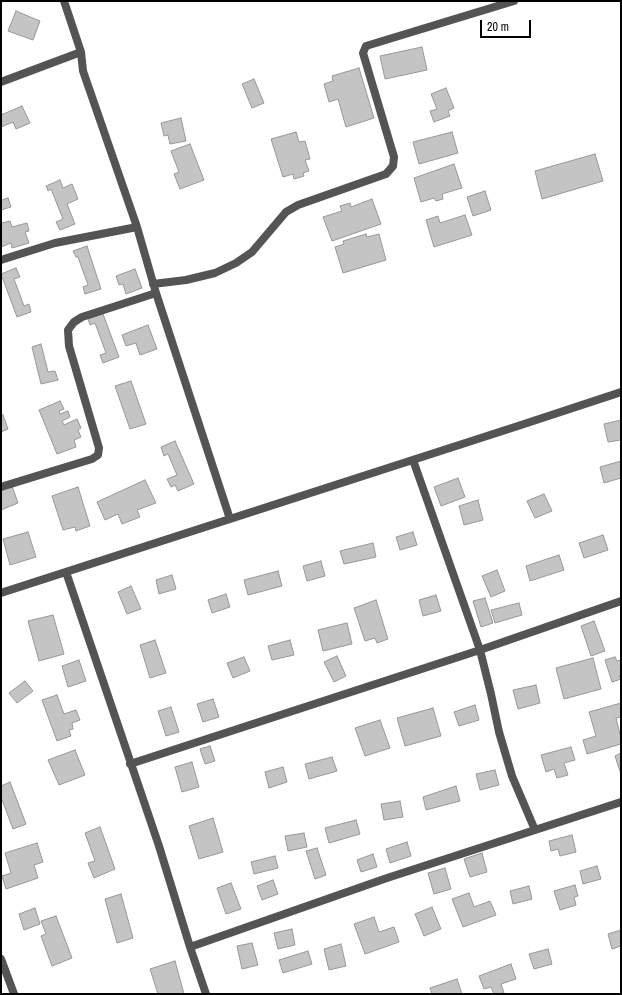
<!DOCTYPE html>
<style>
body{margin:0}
#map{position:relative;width:622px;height:995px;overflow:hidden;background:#fff;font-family:"Archivo Narrow",sans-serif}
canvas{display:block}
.frame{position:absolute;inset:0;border:2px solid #000;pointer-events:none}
.scale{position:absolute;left:480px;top:20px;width:51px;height:18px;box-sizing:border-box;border:2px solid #000;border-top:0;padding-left:5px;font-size:12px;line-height:14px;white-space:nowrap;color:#000;-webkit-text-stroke:3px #fff;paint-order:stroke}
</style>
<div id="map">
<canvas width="622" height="995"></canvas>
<div class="frame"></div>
<div class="scale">20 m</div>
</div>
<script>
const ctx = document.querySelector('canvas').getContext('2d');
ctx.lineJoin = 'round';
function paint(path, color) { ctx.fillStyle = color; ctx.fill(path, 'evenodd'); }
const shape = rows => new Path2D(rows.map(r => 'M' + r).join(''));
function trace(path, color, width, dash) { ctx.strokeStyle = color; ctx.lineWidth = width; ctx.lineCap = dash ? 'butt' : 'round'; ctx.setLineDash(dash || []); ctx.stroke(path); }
const building = shape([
 [16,11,40,21,33,40,8,31,16,11],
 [422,47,427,70,385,79,380,56,422,47],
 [359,68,374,118,346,127,338,99,329,102,324,84,333,81,332,76,359,68],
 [254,79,264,103,252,108,242,84,254,79],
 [446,88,454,108,448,111,450,116,434,122,430,111,437,109,431,94,446,88],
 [22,106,30,123,16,129,13,122,1,127,1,115,22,106],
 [181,118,186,141,170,144,168,135,164,136,161,123,181,118],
 [296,132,299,142,305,141,310,159,305,160,309,171,303,173,304,176,294,179,293,174,283,177,271,139,296,132],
 [452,132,458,153,419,164,413,142,452,132],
 [190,144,204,180,180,189,174,174,179,172,171,151,190,144],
 [595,154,603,181,542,199,535,171,595,154],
 [454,164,462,188,442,194,443,199,436,201,434,198,421,202,414,178,454,164],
 [60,180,63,188,72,184,78,199,67,204,75,224,60,230,56,222,63,219,51,189,48,191,46,186,60,180],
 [485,191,491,210,473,216,467,197,485,191],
 [8,198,11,207,1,210,1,200,8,198],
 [372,199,381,224,332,241,323,217,342,211,340,206,350,203,351,207,372,199],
 [465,215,472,235,434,247,426,220,438,216,440,223,465,215],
 [1,221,2,223,10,221,12,227,27,223,29,231,25,232,29,243,12,248,11,243,1,247,1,221],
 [366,234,367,237,379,234,386,260,343,273,335,247,344,244,343,241,366,234],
 [87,246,101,289,85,294,83,287,88,285,78,257,76,257,73,251,87,246],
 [16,268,20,277,14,279,24,306,29,304,31,312,17,317,1,274,16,268],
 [135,269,142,288,126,294,123,284,119,285,116,276,135,269],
 [103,314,119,357,103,363,100,355,106,353,95,323,90,325,88,319,103,314],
 [148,325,157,349,140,355,136,343,126,346,122,335,148,325],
 [41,344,48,372,55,371,58,380,41,384,32,347,41,344],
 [131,381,146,424,130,429,115,386,131,381],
 [60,401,64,409,59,411,60,414,68,411,70,417,62,421,64,425,77,419,81,428,78,430,81,437,74,440,76,447,57,454,39,410,60,401],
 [3,415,8,429,1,432,1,416,3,415],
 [621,420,621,440,608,442,604,424,621,420],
 [175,441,194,484,178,491,175,485,171,487,167,479,177,475,168,454,164,456,161,447,175,441],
 [621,461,621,478,604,483,600,467,621,461],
 [458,478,465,497,441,506,434,487,458,478],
 [145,480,156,503,137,510,140,517,122,524,118,514,105,520,97,502,145,480],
 [12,486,18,503,1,510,1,491,12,486],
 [78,487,90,526,76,531,75,527,63,530,52,496,78,487],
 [544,494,552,511,535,518,527,501,544,494],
 [478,500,483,520,464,525,459,506,478,500],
 [28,532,36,557,10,565,3,539,28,532],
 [413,532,417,545,400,550,396,537,413,532],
 [603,535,608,550,584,558,579,543,603,535],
 [373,543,376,557,344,564,340,551,373,543],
 [559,555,564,570,530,581,526,566,559,555],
 [321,561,325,576,307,581,303,566,321,561],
 [497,570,505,591,491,597,482,576,497,570],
 [278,571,282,586,248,595,244,580,278,571],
 [172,575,176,589,159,594,156,580,172,575],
 [131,586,141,609,127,614,118,592,131,586],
 [226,594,230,607,212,613,208,600,226,594],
 [436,595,441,611,423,616,419,600,436,595],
 [485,598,493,623,481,627,473,601,485,598],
 [376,600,388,639,377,643,375,638,365,641,354,608,376,600],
 [519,603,522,615,495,623,491,610,519,603],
 [53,615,64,654,39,661,28,621,53,615],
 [594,621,605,651,591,656,581,626,594,621],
 [347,623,352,644,323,651,318,630,347,623],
 [155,640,166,673,150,678,140,645,155,640],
 [290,640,294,655,272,660,268,646,290,640],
 [337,656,346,676,334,682,324,662,337,656],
 [244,657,250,671,233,678,227,663,244,657],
 [615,657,617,661,621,660,621,675,619,676,621,679,612,682,605,660,615,657],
 [593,658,601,689,564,699,556,668,593,658],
 [79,660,86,681,68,687,62,666,79,660],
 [25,681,33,691,17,703,9,693,25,681],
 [536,685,540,703,518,709,513,690,536,685],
 [57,695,64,714,76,710,80,720,72,723,73,729,69,730,71,736,57,741,42,700,57,695],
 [213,699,219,717,203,722,197,704,213,699],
 [621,703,621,717,616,718,621,738,621,744,587,754,583,740,596,736,589,712,621,703],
 [475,705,479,720,459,726,454,712,475,705],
 [171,707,179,732,166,736,158,711,171,707],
 [433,708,441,736,405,746,397,718,433,708],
 [380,720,390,748,365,756,355,728,380,720],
 [210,746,215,761,205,764,200,749,210,746],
 [571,747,575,760,564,763,568,775,557,778,554,769,546,772,541,755,571,747],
 [75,750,85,775,59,785,48,760,75,750],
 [621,753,621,774,615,756,621,753],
 [332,757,337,771,309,779,305,764,332,757],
 [192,762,199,787,182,792,175,767,192,762],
 [283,767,287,782,269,788,265,772,283,767],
 [495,770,499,785,480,790,476,774,495,770],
 [10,782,26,824,13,829,1,797,1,786,10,782],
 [456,786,460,801,426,810,423,797,456,786],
 [400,801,403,817,384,820,381,804,400,801],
 [213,818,223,852,199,859,189,826,213,818],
 [356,820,360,834,329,843,325,828,356,820],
 [100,827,115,869,94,878,88,863,95,861,85,833,100,827],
 [304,833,307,847,288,851,285,836,304,833],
 [572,835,576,852,560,856,558,849,551,851,549,841,572,835],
 [407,842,411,856,390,863,386,849,407,842],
 [37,843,43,862,34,865,38,878,6,889,2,876,11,873,5,853,37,843],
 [317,848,326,875,315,879,306,851,317,848],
 [482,853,487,872,470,877,464,859,482,853],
 [373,854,377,867,361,872,357,860,373,854],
 [275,856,278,868,254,874,251,862,275,856],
 [597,866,601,879,583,884,580,871,597,866],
 [445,868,451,889,434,894,428,873,445,868],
 [273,880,278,894,262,900,257,886,273,880],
 [231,883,241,909,226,914,217,888,231,883],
 [575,885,578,896,574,897,576,905,560,910,554,891,575,885],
 [529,886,532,899,513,904,510,891,529,886],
 [469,893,474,907,490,901,496,915,463,927,452,899,469,893],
 [121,894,133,938,117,943,105,899,121,894],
 [432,907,441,929,424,936,415,914,432,907],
 [35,908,40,924,24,930,19,914,35,908],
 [56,916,72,958,52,966,41,936,46,934,41,921,56,916],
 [374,917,379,932,394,927,399,942,365,954,354,924,374,917],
 [292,929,295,945,278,949,274,933,292,929],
 [621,930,621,946,612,949,608,934,621,930],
 [252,943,258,965,242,969,237,946,252,943],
 [341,944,346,966,329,970,324,949,341,944],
 [548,949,552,964,534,969,529,954,548,949],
 [308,951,312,964,283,973,279,960,308,951],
 [175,961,184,994,158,994,150,969,175,961],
 [511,964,516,979,501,984,504,993,494,994,491,987,484,989,479,976,511,964],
 [457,979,462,994,432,994,430,988,457,979]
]);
paint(building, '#c4c4c4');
trace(building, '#989898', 1);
trace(shape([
 [64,1,81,52,83,71,137,227,156,293,230,519],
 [1,82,81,52],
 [1,260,55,243,137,227],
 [153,284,186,280,215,273,236,263,252,252,286,212,298,205,386,174,393,166,394,157,363,53,366,46,514,1],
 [413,460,480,650,491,694,499,732,512,776,535,830],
 [1,487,92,459,98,455,99,448,69,346,68,330,74,322,82,317,156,293],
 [66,572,159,846,190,947,206,994],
 [1,593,521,425,621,392],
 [130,764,480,650,621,601],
 [190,947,387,878,621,802],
 [1,959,14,994]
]), '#545454', 8);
</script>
